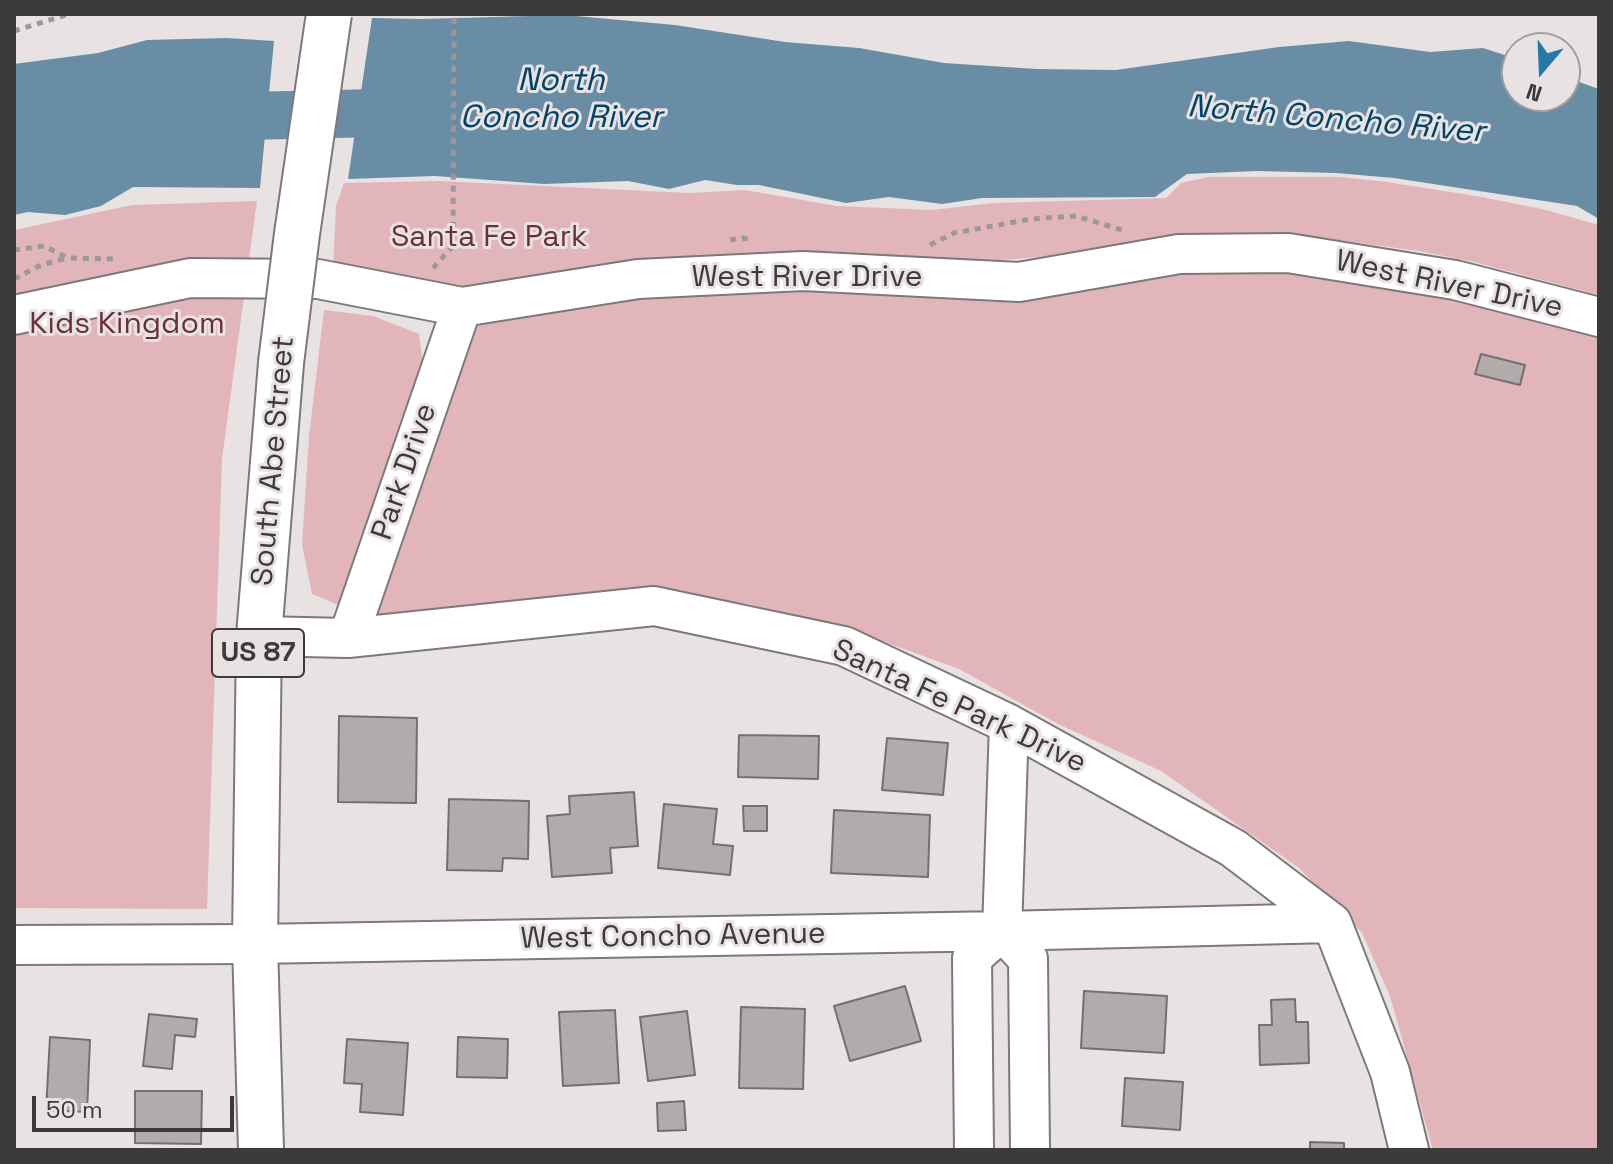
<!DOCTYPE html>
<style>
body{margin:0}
#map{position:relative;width:1613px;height:1164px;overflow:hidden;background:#e8e2e3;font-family:"Space Grotesk",sans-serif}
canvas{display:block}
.frame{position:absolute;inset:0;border:16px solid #3c3a3a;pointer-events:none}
.north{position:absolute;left:1501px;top:32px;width:80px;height:80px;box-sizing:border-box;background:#e8e2e3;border:2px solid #a39f9f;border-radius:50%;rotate:199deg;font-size:22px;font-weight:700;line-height:32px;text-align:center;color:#3c3a3a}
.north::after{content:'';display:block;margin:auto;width:28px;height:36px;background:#2779a9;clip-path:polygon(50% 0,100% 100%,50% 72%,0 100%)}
.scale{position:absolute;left:32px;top:1096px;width:202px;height:36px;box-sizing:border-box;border:4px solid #3c3a3a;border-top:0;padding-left:10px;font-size:24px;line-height:28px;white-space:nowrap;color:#3c3a3a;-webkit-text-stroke:6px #e8e2e3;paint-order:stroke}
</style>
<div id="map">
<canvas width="1613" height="1164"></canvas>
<div class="frame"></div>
<div class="north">N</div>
<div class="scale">50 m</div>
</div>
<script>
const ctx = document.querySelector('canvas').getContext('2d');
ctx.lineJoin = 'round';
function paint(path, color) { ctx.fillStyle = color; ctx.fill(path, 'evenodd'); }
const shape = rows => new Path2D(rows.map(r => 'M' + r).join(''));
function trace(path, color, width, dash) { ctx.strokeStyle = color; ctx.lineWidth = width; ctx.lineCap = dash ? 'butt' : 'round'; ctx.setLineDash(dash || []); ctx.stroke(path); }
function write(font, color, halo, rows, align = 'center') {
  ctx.font = font + ' "Space Grotesk",sans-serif'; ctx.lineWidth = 6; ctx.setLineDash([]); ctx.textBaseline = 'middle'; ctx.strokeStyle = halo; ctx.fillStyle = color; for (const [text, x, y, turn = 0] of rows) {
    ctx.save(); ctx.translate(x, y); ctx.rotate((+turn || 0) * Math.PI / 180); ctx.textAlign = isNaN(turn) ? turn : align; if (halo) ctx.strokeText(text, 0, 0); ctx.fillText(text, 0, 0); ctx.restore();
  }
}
paint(shape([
 [1208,177,1339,177,1380,181,1482,197,1546,210,1599,225,1599,295,1474,262,1419,251,1285,233,1165,237,1092,248,1053,256,1002,260,847,256,487,293,333,268,336,206,344,183,439,181,690,193,745,190,837,206,932,210,994,203,1166,198,1181,183],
 [257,201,222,459,207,909,14,908,14,230,132,205],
 [1255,267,1408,285,1599,332,1599,1150,1433,1150,1390,996,1362,933,1299,868,1161,771,1058,724,959,669,849,629,749,604,629,588,520,601,372,616,471,317,612,298,1158,273],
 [324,310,373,316,419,334,424,371,341,606,312,594,302,545,309,436]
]), '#e2b5bb');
paint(shape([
 [565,15,675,25,785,42,859,48,944,63,1037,69,1116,70,1279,47,1349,41,1430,52,1483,48,1517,59,1517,96,1565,96,1565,77,1599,89,1599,219,1577,206,1394,178,1336,173,1257,171,1187,174,1155,197,982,198,942,204,889,197,846,203,759,185,737,185,705,180,669,189,628,181,544,184,435,176,348,179,372,18,421,19],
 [227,38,274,41,260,188,133,187,101,206,65,215,28,212,14,215,14,64,98,53,147,40]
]), '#6a8da6');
trace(shape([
 [201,117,423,112]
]), '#6a8da6', 48);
const building = shape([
 [1481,354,1525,365,1520,385,1475,374,1481,354],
 [339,716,417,718,416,803,338,802,339,716],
 [739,735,819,736,818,779,738,777,739,735],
 [887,738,948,743,943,795,882,790,887,738],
 [634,792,638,846,610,848,612,873,552,877,547,816,570,814,569,796,634,792],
 [449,799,529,801,528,859,503,858,502,871,447,870,449,799],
 [664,804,717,809,713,844,733,846,730,875,658,868,664,804],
 [743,806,767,806,767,831,744,831,743,806],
 [834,810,930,815,928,877,831,873,834,810],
 [905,986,921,1041,850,1061,834,1006,905,986],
 [1084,991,1167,996,1164,1053,1081,1048,1084,991],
 [1295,999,1296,1022,1308,1022,1309,1063,1260,1065,1259,1025,1272,1025,1271,1000,1295,999],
 [741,1007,805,1009,803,1089,739,1088,741,1007],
 [615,1010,619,1083,563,1086,559,1012,615,1010],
 [687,1011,695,1075,648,1081,640,1017,687,1011],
 [149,1014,197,1019,195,1037,175,1035,172,1069,143,1066,149,1014],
 [50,1037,90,1040,87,1112,46,1110,50,1037],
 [458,1037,508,1039,507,1078,457,1077,458,1037],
 [347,1039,408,1043,403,1115,360,1112,362,1084,344,1083,347,1039],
 [1125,1078,1183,1082,1180,1130,1122,1126,1125,1078],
 [135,1091,202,1091,201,1144,135,1143,135,1091],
 [684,1101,686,1130,658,1131,657,1103,684,1101],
 [1310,1142,1344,1143,1344,1150,1310,1150,1310,1142]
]);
paint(building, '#b1abab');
trace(building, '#746f70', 2);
const minor = shape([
 [14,315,190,278,318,279,462,307,638,279,803,271,1019,282,1179,254,1288,253,1455,280,1599,317],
 [259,636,348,638,654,606,844,646,1009,724,1233,848,1332,923,1390,1072,1409,1150],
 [348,638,462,307],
 [1009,724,1002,931,1028,959,1030,1150],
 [14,945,255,944,1002,931,1332,923],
 [974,1150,972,958,1002,931]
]);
const major = shape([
 [261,1150,255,944,259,636,281,363]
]);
trace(minor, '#7d7879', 42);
trace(major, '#7d7879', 48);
trace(shape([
 [14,31,69,14],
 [730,240,743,238,751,240],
 [930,245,954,233,1031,219,1076,216,1122,230],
 [14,250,44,246,68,258,116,259],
 [433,268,453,246,454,14],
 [14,279,41,265,67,258]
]), '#9c9899', 5, [6, 6]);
trace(minor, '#fff', 38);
trace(major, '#fff', 44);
const majorBridge = shape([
 [281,363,297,234,329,14]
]);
trace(majorBridge, '#7d7879', 48, []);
trace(majorBridge, '#fff', 44);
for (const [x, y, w] of [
 [258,653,92]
]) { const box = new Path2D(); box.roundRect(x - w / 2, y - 24, w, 48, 6); ctx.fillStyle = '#e8e2e3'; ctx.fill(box); trace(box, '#3c3a3a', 2); }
write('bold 28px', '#3c3a3a', null, [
 ["US 87",258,653]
]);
write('30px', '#692f3a', '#e8e2e3', [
 ["Santa Fe Park",489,238],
 ["Kids Kingdom",127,325]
]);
write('30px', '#3c3a3a', '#e8e2e3', [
 ["West River Drive",807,278],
 ["West River Drive",1449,285,12],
 ["South Abe Street",274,461,-85],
 ["Park Drive",405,472,-71],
 ["Santa Fe Park Drive",959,707,25],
 ["West Concho Avenue",673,937,-1]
]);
write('italic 32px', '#004366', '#e8e2e3', [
 ["North",561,81],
 ["Concho River",561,118],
 ["North Concho River",1336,120,5]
]);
</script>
